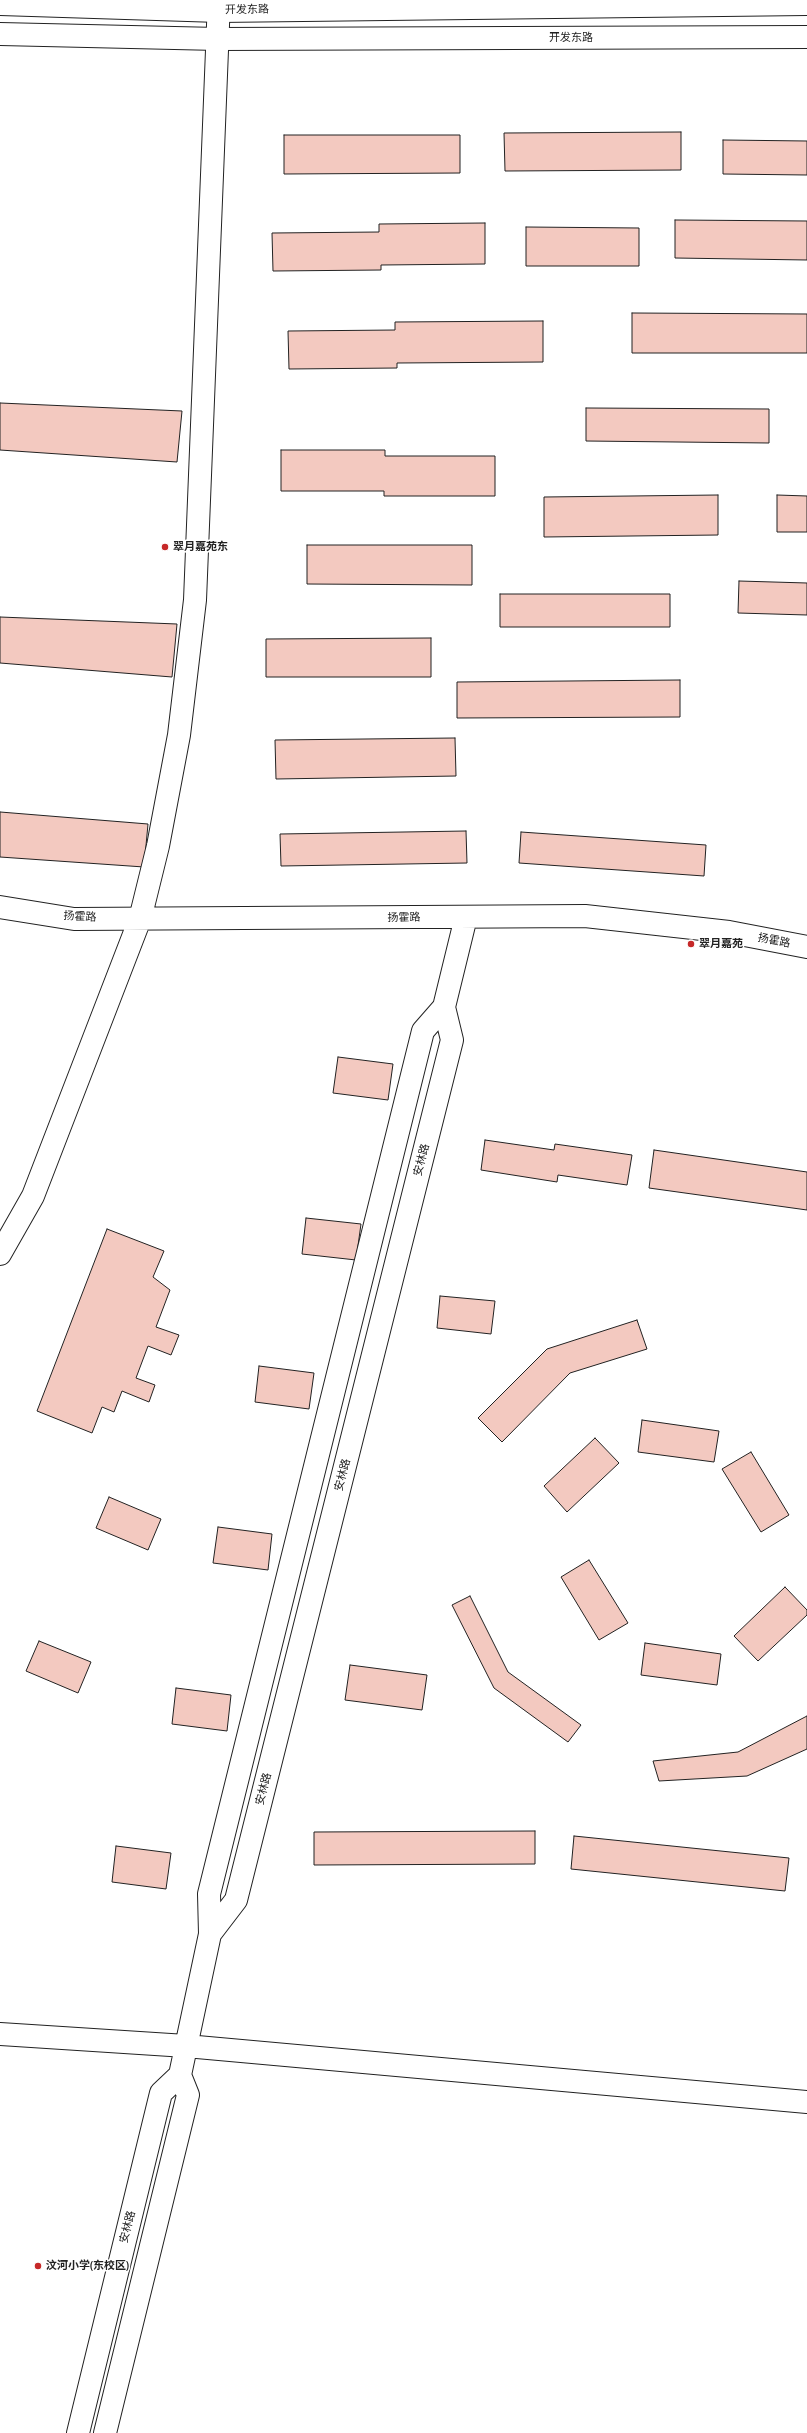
<!DOCTYPE html>
<meta charset="utf-8">
<style>
body{margin:0}
canvas{display:block;background:#fff}
</style>
<canvas width="807" height="2433"></canvas>
<script>
const ctx = document.querySelector('canvas').getContext('2d');
ctx.lineJoin = 'round';
function paint(path, color) { ctx.fillStyle = color; ctx.fill(path, 'evenodd'); }
const shape = rows => new Path2D(rows.map(r => 'M' + r).join(''));
function trace(path, color, width, dash) { ctx.strokeStyle = color; ctx.lineWidth = width; ctx.lineCap = dash ? 'butt' : 'round'; ctx.setLineDash(dash || []); ctx.stroke(path); }
function write(font, color, halo, rows, align = 'center') {
  ctx.font = font + ' "Archivo Narrow","Noto Sans SC",sans-serif'; ctx.lineWidth = 3; ctx.setLineDash([]); ctx.textBaseline = 'middle'; ctx.strokeStyle = halo; ctx.fillStyle = color; for (const [text, x, y, turn = 0] of rows) {
    ctx.save(); ctx.translate(x, y); ctx.rotate((+turn || 0) * Math.PI / 180); ctx.textAlign = isNaN(turn) ? turn : align; if (halo) ctx.strokeText(text, 0, 0); ctx.fillText(text, 0, 0); ctx.restore();
  }
}
const building = shape([
 [681,132,681,170,505,171,504,133,681,132],
 [284,135,460,135,460,173,284,174,284,135],
 [723,140,807,141,807,175,723,174,723,140],
 [675,220,807,221,807,260,675,258,675,220],
 [485,223,485,264,381,265,381,270,273,271,272,233,379,232,379,224,485,223],
 [526,227,639,228,639,266,526,266,526,227],
 [632,313,807,314,807,353,632,353,632,313],
 [543,321,543,362,397,363,397,368,289,369,288,331,395,330,395,322,543,321],
 [0,403,182,411,177,462,0,450,0,403],
 [586,408,769,409,769,443,586,441,586,408],
 [281,450,385,450,385,456,495,456,495,496,384,496,384,491,281,491,281,450],
 [718,495,718,535,544,537,544,497,718,495],
 [777,495,807,496,807,532,777,532,777,495],
 [307,545,472,545,472,585,307,584,307,545],
 [739,581,807,583,807,615,738,613,739,581],
 [500,594,670,594,670,627,500,627,500,594],
 [0,617,177,624,172,677,0,663,0,617],
 [431,638,431,677,266,677,266,639,431,638],
 [680,680,680,717,457,718,457,682,680,680],
 [455,738,456,776,276,779,275,740,455,738],
 [0,812,148,824,144,867,0,857,0,812],
 [466,831,467,863,281,866,280,834,466,831],
 [521,832,706,845,704,876,519,863,521,832],
 [338,1057,393,1064,388,1100,333,1093,338,1057],
 [485,1140,554,1150,555,1144,632,1155,627,1185,558,1175,557,1182,481,1170,485,1140],
 [654,1150,807,1172,807,1210,649,1188,654,1150],
 [306,1218,361,1224,356,1260,302,1254,306,1218],
 [107,1229,164,1251,153,1277,170,1290,156,1327,179,1335,171,1355,148,1346,136,1378,155,1385,149,1402,122,1391,114,1412,102,1407,92,1433,37,1411,107,1229],
 [440,1296,495,1301,491,1334,437,1328,440,1296],
 [637,1320,647,1349,570,1373,502,1442,478,1418,547,1349,637,1320],
 [259,1366,314,1373,309,1409,255,1402,259,1366],
 [642,1420,719,1431,714,1462,638,1452,642,1420],
 [595,1438,619,1463,567,1512,544,1486,595,1438],
 [751,1452,789,1515,761,1532,722,1469,751,1452],
 [109,1497,161,1519,148,1550,96,1528,109,1497],
 [218,1527,272,1534,268,1570,213,1563,218,1527],
 [589,1560,628,1623,599,1640,561,1577,589,1560],
 [785,1587,807,1610,807,1615,758,1661,734,1636,785,1587],
 [470,1596,508,1672,581,1725,568,1742,494,1688,452,1605,470,1596],
 [39,1641,91,1662,78,1693,26,1671,39,1641],
 [645,1643,721,1654,717,1685,641,1675,645,1643],
 [350,1665,427,1675,422,1710,345,1700,350,1665],
 [176,1688,231,1695,227,1731,172,1724,176,1688],
 [807,1716,807,1749,747,1776,659,1781,653,1761,738,1752,807,1716],
 [535,1831,535,1864,314,1865,314,1832,535,1831],
 [574,1836,789,1858,785,1891,571,1869,574,1836],
 [116,1846,171,1853,166,1889,112,1882,116,1846]
]);
paint(building, '#f3c9c0');
trace(building, '#222', 1);
const minor = shape([
 [0,907,74,919,585,916,729,932,807,947],
 [0,1254,33,1196,140,919,158,846,179,735,195,600,219,0],
 [210,1934,236,1900,452,1040,444,1007],
 [0,2034,186,2046,807,2102],
 [78,2433,161,2093,180,2075,210,1934,209,1894,423,1031,444,1007,466,917],
 [105,2433,188,2095,180,2075]
]);
const major = shape([
 [0,4,219,11,807,4],
 [0,34,218,39,807,37]
]);
trace(minor, '#222', 24);
trace(major, '#222', 24);
trace(minor, '#fff', 22);
trace(major, '#fff', 22);
for (const [x, y, r, color] of [
 [165,547,4,"#c62828"],
 [691,944,4,"#c62828"],
 [38,2266,4,"#c62828"]
]) { const dot = new Path2D(); dot.arc(x, y, r, 0, 2 * Math.PI); ctx.fillStyle = color; ctx.fill(dot); trace(dot, '#fff', 1.5); }
write('11px', '#222', '#fff', [
 ["开发东路",247,10,-1],
 ["开发东路",571,38],
 ["扬霍路",80,917,3],
 ["扬霍路",404,918,-1],
 ["扬霍路",774,941,11],
 ["安林路",422,1160,-76],
 ["安林路",343,1475,-76],
 ["安林路",264,1789,-76],
 ["安林路",128,2227,-76]
]);
write('bold 11px', '#222', '#fff', [
 ["翠月嘉苑东",173,547],
 ["翠月嘉苑",699,944],
 ["汶河小学(东校区)",46,2266]
], 'left');
</script>
